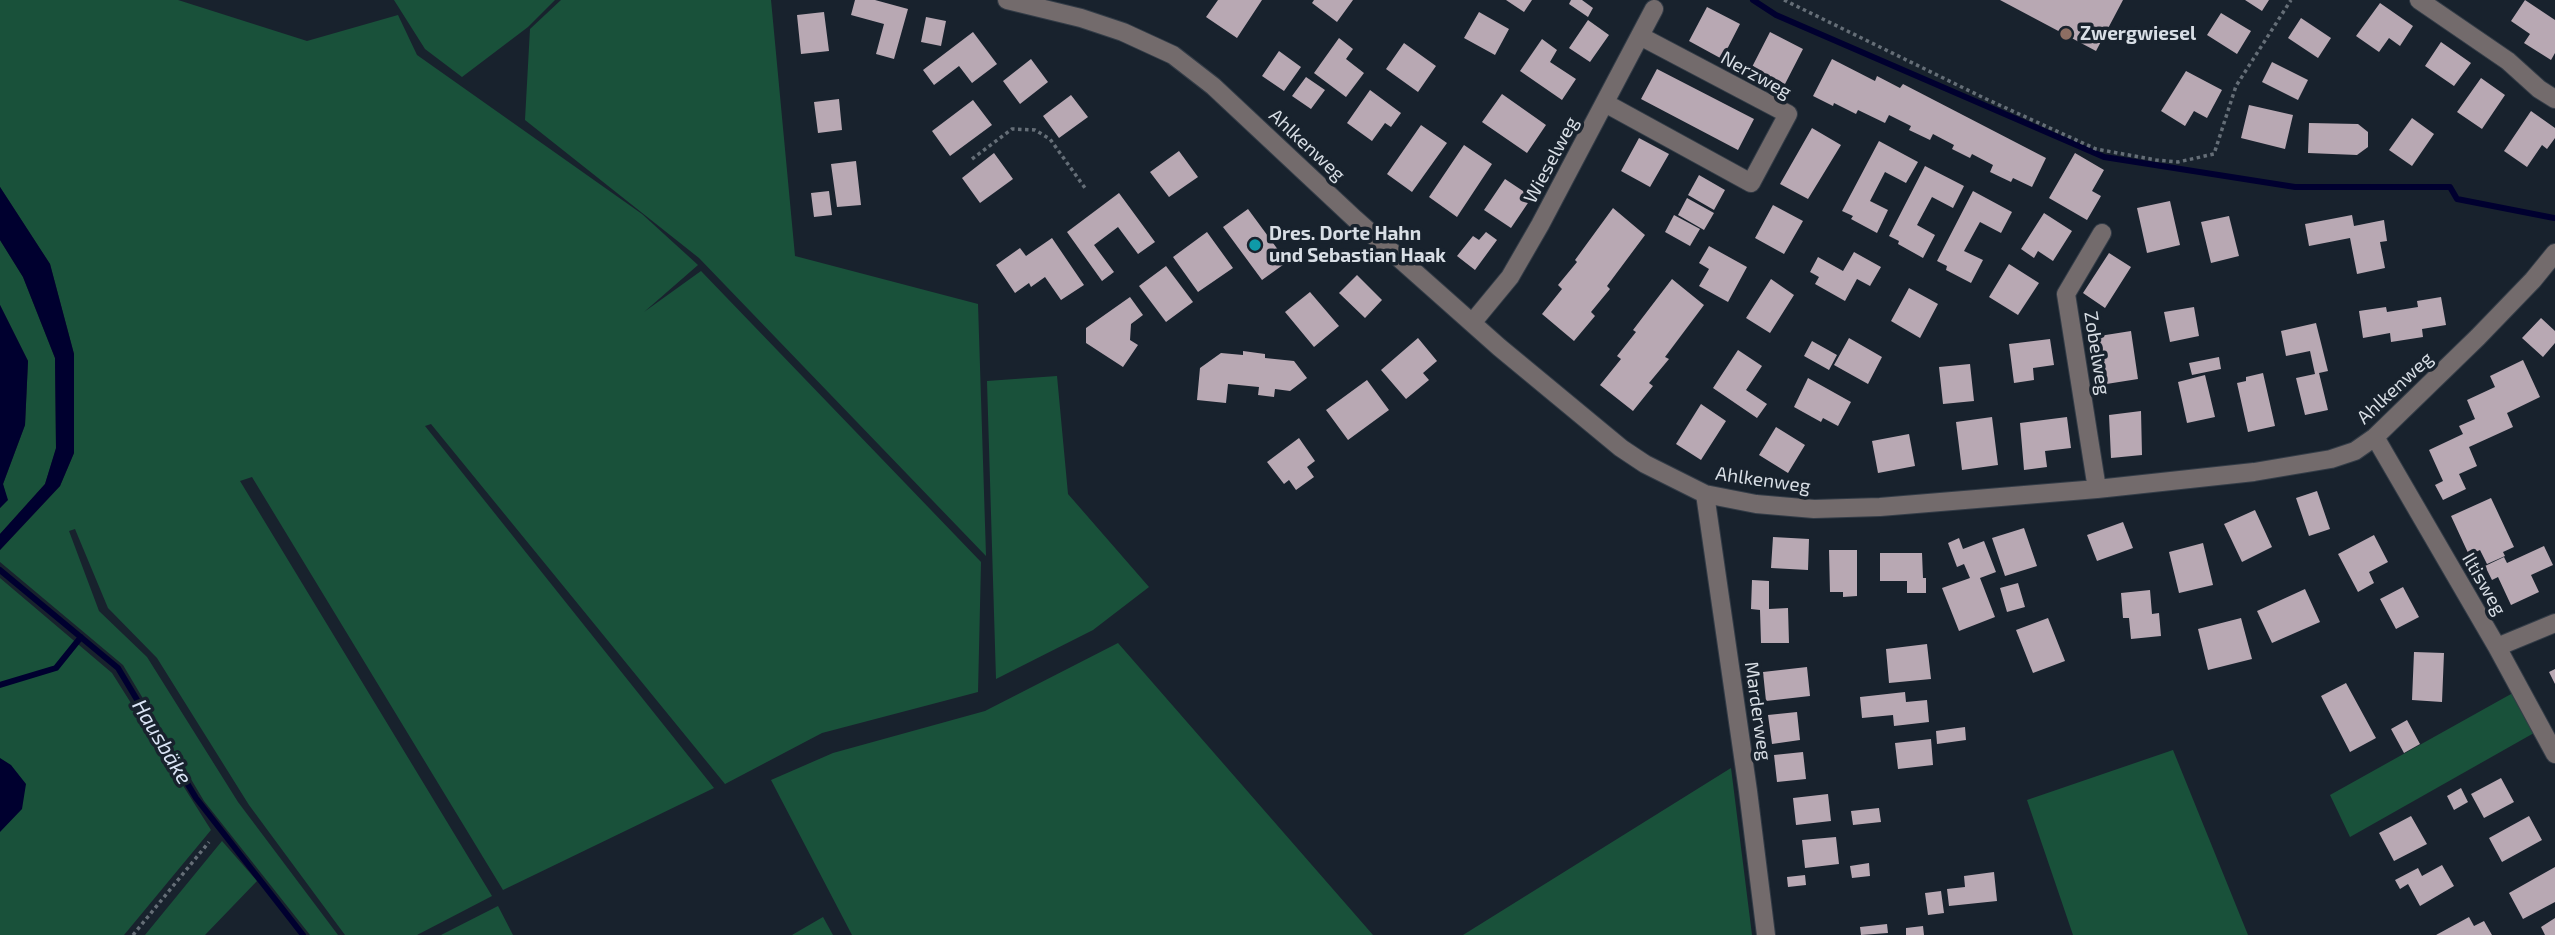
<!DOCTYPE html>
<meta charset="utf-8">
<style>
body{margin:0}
canvas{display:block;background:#18222d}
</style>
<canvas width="2555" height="935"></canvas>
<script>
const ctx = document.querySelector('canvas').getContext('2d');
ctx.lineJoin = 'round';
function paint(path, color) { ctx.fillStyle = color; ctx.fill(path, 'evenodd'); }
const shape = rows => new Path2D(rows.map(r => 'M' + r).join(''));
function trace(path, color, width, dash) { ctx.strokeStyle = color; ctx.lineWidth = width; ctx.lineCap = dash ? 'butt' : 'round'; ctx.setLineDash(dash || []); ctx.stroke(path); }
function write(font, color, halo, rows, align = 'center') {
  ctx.font = font + ' "Exo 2",sans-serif'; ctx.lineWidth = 7; ctx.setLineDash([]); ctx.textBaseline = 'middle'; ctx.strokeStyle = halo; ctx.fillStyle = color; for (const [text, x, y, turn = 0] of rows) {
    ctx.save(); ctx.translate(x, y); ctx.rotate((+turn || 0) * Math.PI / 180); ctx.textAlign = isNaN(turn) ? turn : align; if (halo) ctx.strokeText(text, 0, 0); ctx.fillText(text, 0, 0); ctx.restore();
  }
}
paint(shape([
 [0,0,178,0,307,41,398,15,417,55,642,214,698,265,644,312,701,271,981,562,978,692,822,733,725,784,431,424,425,426,714,788,503,890,252,477,240,481,492,896,417,935,345,935,249,805,157,658,108,608,75,529,69,531,99,611,147,657,238,802,338,935,310,935,204,801,123,665,0,562,0,550,60,486,74,453,74,354,50,264,0,187],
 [394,0,555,0,528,27,462,77,425,49],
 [561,0,771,0,795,256,978,304,986,556,699,258,525,120,530,29],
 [0,240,23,277,55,358,56,449,45,484,0,534,0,508,7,500,3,484,25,425,28,361,0,305],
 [1057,376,1068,494,1149,587,1093,630,996,679,987,381],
 [0,578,112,673,211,830,124,935,0,935],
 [1118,643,1373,935,852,935,771,780,833,753,985,711],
 [2520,689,2541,729,2350,837,2330,795],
 [2173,750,2248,935,2073,935,2027,800],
 [1731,768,1752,935,1463,935],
 [222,841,257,881,205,935,145,935],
 [498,906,513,935,441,935],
 [823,917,833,935,792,935]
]), '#19513a');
paint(shape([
 [0,187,50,264,74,354,74,453,60,486,0,550,0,534,45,484,56,448,55,358,23,277,0,240],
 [0,305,28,361,25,425,3,484,8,500,0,508],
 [0,758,11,765,26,784,22,809,0,832]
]), '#00002f');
trace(shape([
 [1753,0,1776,15,2104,157,2295,187,2450,187,2457,199,2554,218],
 [0,570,118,668,196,798,303,935],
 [0,685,56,668,81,637]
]), '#00002f', 6);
paint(shape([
 [855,0,875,0,908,9,894,59,876,54,884,24,851,15],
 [1218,0,1262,0,1237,38,1206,17],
 [1314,0,1353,0,1337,22,1312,3],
 [1506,0,1532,0,1524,12],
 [1571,0,1582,0,1593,8,1588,17,1569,4],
 [2000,0,2123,0,2096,51],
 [2245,0,2269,0,2262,11],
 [2525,0,2555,20,2555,53,2551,60,2524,43,2530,34,2511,21],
 [2380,3,2413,26,2400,46,2389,38,2379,52,2356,36],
 [1707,7,1740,24,1722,59,1689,41],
 [824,12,829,51,801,54,797,15],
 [1479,12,1509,29,1495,55,1464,38],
 [2221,13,2251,31,2237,54,2207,35],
 [926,17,946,21,941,46,921,42],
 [2301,18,2331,38,2318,58,2288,38],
 [1588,20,1609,35,1590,62,1569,48],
 [973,32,997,64,972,83,959,66,934,85,923,70],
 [1770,32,1803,49,1785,84,1752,67],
 [1339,38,1353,49,1346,59,1364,73,1346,97,1314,73],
 [1542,39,1557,50,1550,62,1576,79,1562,100,1520,71],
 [2441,42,2471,63,2454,86,2425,66],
 [1404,43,1436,66,1418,92,1386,69],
 [1279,51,1301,67,1284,91,1262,76],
 [1031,59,1048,82,1020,104,1003,81],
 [1832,59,1875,81,1877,76,1900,88,1903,84,2046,158,2032,187,2013,178,2011,182,1990,172,1993,165,1972,154,1970,158,1952,149,1954,145,1933,134,1930,140,1909,130,1911,126,1889,115,1885,123,1858,110,1856,114,1834,103,1833,106,1813,96],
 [2272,62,2308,80,2298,100,2262,82],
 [1657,69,1754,119,1738,150,1641,99],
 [2186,71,2222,90,2207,118,2194,111,2185,126,2161,111],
 [1306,77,1325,90,1311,109,1292,96],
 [2481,78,2505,95,2482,129,2457,112],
 [1370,90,1401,113,1391,127,1385,123,1372,141,1347,123],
 [1502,94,1546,125,1527,153,1482,122],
 [1071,95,1088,117,1059,138,1043,116],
 [839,99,842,130,818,133,814,102],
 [973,100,992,125,950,156,932,131],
 [2249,105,2293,115,2285,149,2241,138],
 [2531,111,2555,128,2555,138,2547,149,2542,145,2527,167,2504,151],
 [2412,118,2434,134,2412,166,2389,150],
 [2309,123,2358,124,2368,132,2368,147,2357,155,2308,153],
 [1421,125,1447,143,1412,192,1387,174],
 [1812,128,1841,145,1808,199,1780,184],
 [1639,138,1669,154,1650,187,1621,171],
 [1879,141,1918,162,1906,183,1885,172,1870,201,1888,210,1877,233,1851,219,1853,216,1842,211],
 [1464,145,1492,164,1457,217,1429,197],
 [1179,151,1198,177,1169,197,1150,172],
 [994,153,1013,179,980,203,962,178],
 [2075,153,2104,170,2092,191,2101,196,2087,220,2049,198],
 [856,161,861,205,837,207,831,164],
 [1925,166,1964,186,1953,208,1932,197,1917,225,1935,235,1923,258,1898,244,1899,241,1889,236],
 [1699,175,1725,190,1714,210,1688,195],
 [1505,179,1532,197,1511,228,1484,210],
 [829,191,832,215,814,217,811,193],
 [1973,191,2012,212,2001,233,1980,222,1964,251,1983,260,1971,283,1946,270,1947,266,1937,261],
 [1119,193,1155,242,1138,254,1118,227,1094,245,1114,272,1102,281,1067,232],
 [1687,198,1714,213,1704,230,1678,215],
 [2170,201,2180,245,2147,253,2137,208],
 [1773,205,1803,221,1784,254,1755,238],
 [1613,208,1645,235,1607,286,1610,289,1591,312,1595,316,1574,341,1542,314,1562,289,1558,285,1577,262,1575,260],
 [1248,209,1287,262,1262,280,1223,227],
 [2044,213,2072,231,2053,261,2038,251,2034,258,2021,249],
 [1674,215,1700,229,1690,246,1665,232],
 [2352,215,2354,226,2384,220,2387,241,2380,242,2385,268,2357,274,2350,238,2309,246,2305,224],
 [2229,216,2239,256,2211,263,2201,222],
 [1207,232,1233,268,1198,292,1173,257],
 [1486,232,1497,240,1475,270,1457,256,1473,236,1479,240],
 [1052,238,1084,285,1061,300,1045,277,1031,287,1029,283,1015,293,996,265,1020,248,1026,256],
 [1709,246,1747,267,1728,302,1699,286,1709,269,1699,263],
 [1854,252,1881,267,1870,286,1857,279,1845,301,1815,284,1819,277,1810,272,1818,257,1843,271],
 [2109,253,2131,267,2105,308,2083,293],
 [2009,264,2039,283,2018,315,1989,297],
 [1166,266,1193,302,1166,322,1139,286],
 [1357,275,1382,300,1365,318,1339,293],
 [1672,279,1704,305,1665,357,1669,359,1649,383,1653,386,1633,411,1600,385,1621,359,1617,356,1636,332,1633,330],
 [1771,279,1794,295,1770,333,1746,318],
 [1909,288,1938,304,1920,338,1891,321],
 [1310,292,1339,326,1314,347,1285,312],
 [1130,297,1143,315,1131,324,1130,340,1138,345,1123,367,1086,343,1086,328],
 [2441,297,2446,325,2422,329,2423,337,2391,342,2390,333,2363,338,2359,311,2386,307,2387,312,2418,307,2417,301],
 [2194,307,2199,336,2170,342,2164,312],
 [2541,318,2555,331,2555,343,2543,357,2522,338],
 [2316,323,2328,371,2319,373,2328,410,2305,415,2296,378,2315,374,2310,351,2286,356,2281,331],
 [2131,331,2138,379,2100,385,2093,337],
 [1418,338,1437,361,1423,373,1429,380,1406,399,1381,370],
 [1849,338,1882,357,1868,384,1834,365],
 [2050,339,2054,365,2033,368,2034,380,2014,383,2009,344],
 [1812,341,1837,355,1829,370,1804,356],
 [1738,350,1762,366,1746,390,1767,404,1757,418,1713,388],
 [1243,351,1265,354,1265,358,1294,361,1307,378,1290,391,1275,389,1274,397,1258,395,1259,387,1228,384,1226,403,1197,400,1200,368,1221,353,1243,355],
 [2219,357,2221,369,2192,375,2189,363],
 [2523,360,2540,397,2507,413,2513,427,2469,447,2477,466,2459,474,2466,489,2443,500,2435,485,2443,481,2429,450,2463,434,2459,426,2475,419,2467,400,2495,387,2490,376],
 [1970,364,1974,401,1943,404,1939,367],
 [2263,373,2275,426,2248,432,2237,383,2246,381,2246,377],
 [2205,375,2215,417,2187,423,2178,382],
 [1808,378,1851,402,1838,426,1823,418,1821,422,1794,407],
 [1367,380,1389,410,1348,440,1326,410],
 [1701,404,1726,421,1701,460,1676,444],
 [2141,411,2142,455,2111,458,2109,415],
 [1992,417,1998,465,1962,470,1956,422],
 [2067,417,2071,448,2045,451,2047,467,2024,470,2020,423],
 [1776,427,1805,445,1788,473,1759,455],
 [1909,434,1915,466,1878,473,1872,441],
 [1299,438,1315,461,1307,467,1314,477,1296,490,1289,480,1284,484,1267,462],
 [2317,491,2330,529,2309,536,2296,498],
 [2491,498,2514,547,2503,552,2505,556,2487,564,2480,550,2469,555,2451,516],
 [2255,510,2272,547,2242,562,2224,524],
 [2123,522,2133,548,2097,561,2087,535],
 [2024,528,2037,566,2005,576,1992,538],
 [2374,535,2388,562,2369,572,2374,583,2358,592,2338,554],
 [1773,537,1809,539,1808,570,1771,568],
 [1959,538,1963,549,1984,541,1996,572,1980,578,1995,617,1959,631,1942,588,1970,578,1964,564,1957,567,1948,543],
 [2203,543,2213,585,2179,593,2169,552],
 [2544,546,2553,565,2531,575,2539,592,2511,605,2498,577,2492,580,2485,566,2504,557,2507,563],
 [1829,550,1857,550,1857,596,1843,597,1843,592,1830,592],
 [1880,553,1922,553,1923,578,1926,578,1926,593,1907,593,1907,581,1880,581],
 [1752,580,1769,581,1769,609,1788,608,1789,643,1761,643,1760,610,1751,609],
 [2018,583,2025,607,2007,612,2000,588],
 [2403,587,2419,617,2396,629,2380,599],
 [2305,589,2320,622,2272,643,2257,611],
 [2150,590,2152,614,2159,613,2161,636,2131,639,2129,618,2123,618,2121,593],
 [2048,618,2065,661,2033,673,2016,630],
 [2241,618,2252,659,2208,670,2198,629],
 [1927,644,1931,679,1889,683,1886,649],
 [2414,652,2444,653,2442,702,2412,700],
 [1807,667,1810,696,1766,701,1763,672],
 [2555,669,2555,684,2549,672],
 [2346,683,2376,738,2350,752,2321,696],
 [1905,692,1906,702,1927,700,1929,722,1894,726,1893,715,1862,718,1860,697],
 [1797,712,1800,740,1772,744,1768,715],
 [2407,720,2420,744,2404,753,2391,729],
 [1965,727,1966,740,1937,744,1936,731],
 [1931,739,1933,765,1898,769,1895,743],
 [1803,752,1806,779,1777,782,1774,755],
 [2501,778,2514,802,2484,818,2471,794],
 [2461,788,2468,802,2454,810,2447,796],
 [1828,794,1831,821,1796,825,1793,798],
 [1879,808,1881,822,1853,825,1851,811],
 [2411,816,2427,844,2394,861,2379,833],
 [2529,816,2542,840,2502,862,2489,838],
 [1836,837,1839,864,1805,868,1802,840],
 [1869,863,1870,876,1852,878,1850,866],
 [2442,865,2454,886,2420,906,2408,884,2400,889,2395,880,2418,868,2422,876],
 [2555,867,2555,902,2523,919,2509,893],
 [1994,872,1997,901,1949,906,1947,889,1965,887,1964,876],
 [1805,875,1806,885,1788,887,1787,877],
 [1941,891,1944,913,1928,915,1925,893],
 [2469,917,2474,926,2484,921,2492,935,2436,935],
 [2555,918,2555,935,2545,935,2541,927],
 [1887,924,1888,933,1861,935,1860,927],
 [1923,926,1924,935,1906,935,1906,928]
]), '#b8a8b3');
const minor = shape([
 [1007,0,1081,18,1123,32,1173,55,1213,86,1355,219,1499,347,1621,448,1645,464,1705,494,1756,504,1814,509,1880,507,2097,489,2254,472,2331,459,2355,451,2375,437,2478,337,2533,280,2555,253],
 [2419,0,2508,61,2539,89,2555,99],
 [1605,103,1751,183,1788,114,1640,36],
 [1472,323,1510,277,1540,225,1654,9],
 [2375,437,2497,647,2555,754],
 [2097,489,2066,294,2102,233],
 [1705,494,1748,791,1766,935],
 [2497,647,2555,623]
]);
trace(minor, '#333c47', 20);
trace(shape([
 [1784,0,1984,98,2096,149,2156,160,2178,162,2214,154,2236,86,2291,0],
 [972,159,1012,129,1035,130,1050,139,1085,188],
 [133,935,209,842]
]), '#656e77', 3.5, [3.5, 3.5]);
trace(minor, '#736b6c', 18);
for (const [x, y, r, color] of [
 [2066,34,7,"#8d6e63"],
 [1255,245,7,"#0f9aa8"]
]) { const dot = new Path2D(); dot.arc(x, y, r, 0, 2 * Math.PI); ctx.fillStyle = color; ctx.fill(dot); trace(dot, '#18222d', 2.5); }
write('bold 19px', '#d8dee5', '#18222d', [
 ["Zwergwiesel",2080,34],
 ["Dres. Dorte Hahn",1269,234],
 ["und Sebastian Haak",1269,256]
], 'left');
write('19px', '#d8dee5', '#18222d', [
 ["Nerzweg",1756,75,29],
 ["Ahlkenweg",1307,145,43],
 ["Wieselweg",1551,160,-62],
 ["Zobelweg",2097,353,81],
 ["Ahlkenweg",2395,388,-43],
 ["Ahlkenweg",1763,480,8],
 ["Iltisweg",2484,584,60],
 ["Marderweg",1758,711,82]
]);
write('italic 21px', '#dbe5f6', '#18222d', [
 ["Hausbäke",162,742,59]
]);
</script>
